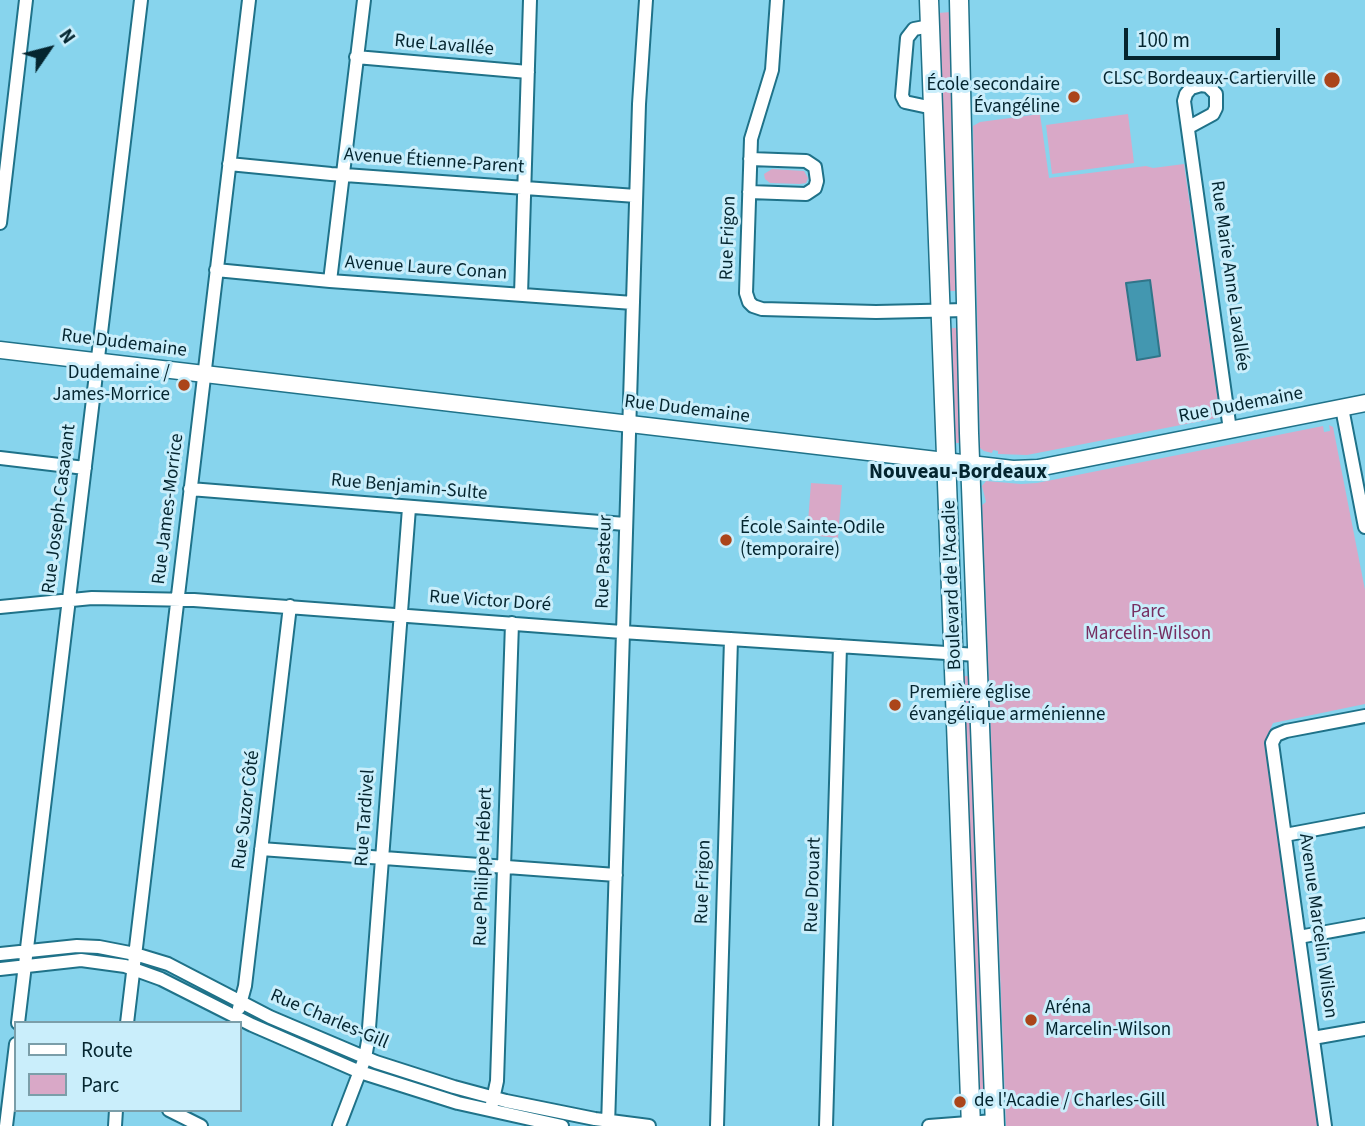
<!DOCTYPE html>
<meta charset="utf-8">
<style>
body{margin:0}
#map{position:relative;width:1365px;height:1126px;overflow:hidden;background:#87d4ed;font-family:"Source Sans 3",sans-serif}
canvas{display:block}
.legend{position:absolute;left:14px;top:1021px;width:228px;height:91px;box-sizing:border-box;background:#caeefb;border:2px solid #7b9ea9;margin:0;padding:9px 12px;list-style:none;font-size:21px;color:#04252f}
.legend li{display:flex;align-items:center;gap:14px;height:35px}
.legend b{width:35px;border:2px solid #7b9ea9}
.north{position:absolute;left:14px;top:14px;width:70px;height:70px;-webkit-text-stroke:5px #caeefb;paint-order:stroke;rotate:55deg;font-size:19px;font-weight:700;line-height:28px;text-align:center;color:#04252f}
.north::after{content:'';display:block;margin:auto;width:24px;height:32px;background:#04252f;clip-path:polygon(50% 0,100% 100%,50% 72%,0 100%)}
.scale{position:absolute;left:1124px;top:28px;width:156px;height:32px;box-sizing:border-box;border:4px solid #04252f;border-top:0;padding-left:9px;font-size:21px;line-height:24px;white-space:nowrap;color:#04252f;-webkit-text-stroke:5px #caeefb;paint-order:stroke}
</style>
<div id="map">
<canvas width="1365" height="1126"></canvas>
<ul class="legend">
<li><b style="height:9px;background:#fff"></b>Route</li>
<li><b style="height:19px;background:#d9a8c7"></b>Parc</li>
</ul>
<div class="north">N</div>
<div class="scale">100 m</div>
</div>
<script>
const ctx = document.querySelector('canvas').getContext('2d');
ctx.lineJoin = 'round';
function paint(path, color) { ctx.fillStyle = color; ctx.fill(path, 'evenodd'); }
const shape = rows => new Path2D(rows.map(r => 'M' + r).join(''));
function trace(path, color, width, dash) { ctx.strokeStyle = color; ctx.lineWidth = width; ctx.lineCap = dash ? 'butt' : 'round'; ctx.setLineDash(dash || []); ctx.stroke(path); }
function write(font, color, halo, rows, align = 'center') {
  ctx.font = font + ' "Source Sans 3",sans-serif'; ctx.lineWidth = 6; ctx.setLineDash([]); ctx.textBaseline = 'middle'; ctx.strokeStyle = halo; ctx.fillStyle = color; for (const [text, x, y, turn = 0] of rows) {
    ctx.save(); ctx.translate(x, y); ctx.rotate((+turn || 0) * Math.PI / 180); ctx.textAlign = isNaN(turn) ? turn : align; if (halo) ctx.strokeText(text, 0, 0); ctx.fillText(text, 0, 0); ctx.restore();
  }
}
paint(shape([
 [951,12,957,291,948,291,938,13],
 [1040,114,1049,178,1146,166,1153,168,1184,164,1220,415,1217,418,1027,455,998,454,998,451,993,450,992,453,984,451,980,448,973,126,980,122],
 [1128,114,1134,163,1052,174,1046,125],
 [772,169,804,171,808,178,806,183,800,184,770,183,765,179,764,174],
 [950,328,958,328,960,443,954,443],
 [1329,425,1333,427,1365,590,1365,704,1278,722,1273,723,1265,741,1318,1126,1006,1126,982,505,986,502,982,486,986,481,1021,484,1037,483,1323,426,1324,432,1330,431],
 [811,483,842,485,838,538,807,535],
 [963,676,969,676,985,1104,979,1104]
]), '#d9a8c7');
const water = shape([
 [1150,280,1160,356,1137,360,1126,283,1150,280]
]);
paint(water, '#4397b0');
trace(water, '#307589', 2);
const minor = shape([
 [777,0,772,70,751,139,746,293,749,302,753,306,762,309,876,312,966,310],
 [930,26,914,29,907,38,902,96,905,102,933,108],
 [356,57,528,72],
 [1189,127,1213,114,1216,108,1216,94,1208,86,1201,85,1191,88,1186,94,1184,101,1230,430],
 [229,164,331,174,636,196],
 [749,192,806,194,815,188,817,181,815,167,806,161,750,159],
 [0,223,26,0],
 [216,270,330,281,633,303],
 [330,281,364,0],
 [521,295,530,0],
 [1342,408,1365,527],
 [0,458,85,468],
 [190,489,625,524],
 [0,607,92,598,194,600,622,632,977,655],
 [1285,835,1365,820],
 [261,849,616,875],
 [1299,937,1365,925],
 [0,954,77,946,99,947,135,954,168,964,270,1017,376,1062,454,1087,506,1101,595,1119,649,1126],
 [0,969,81,960,125,966,161,979,252,1025,360,1072,458,1103,562,1126],
 [239,1008,245,986,290,606],
 [18,1023,141,0],
 [127,1023,249,0],
 [1313,1038,1365,1029],
 [492,1104,497,1081,512,623],
 [169,1110,201,1126],
 [6,1126,16,1044],
 [115,1126,116,1110],
 [339,1126,365,1058,368,1041,409,508],
 [608,1126,639,104,646,0],
 [717,1126,731,639],
 [826,1126,840,646],
 [929,1126,994,1121],
 [1325,1126,1272,743,1276,735,1286,731,1365,716]
]);
const tertiary = shape([
 [0,350,1013,469,1038,468,1365,403]
]);
const secondary = shape([
 [929,0,971,1126],
 [959,0,969,433,995,1126]
]);
trace(minor, '#1f7289', 16);
trace(tertiary, '#1f7289', 19);
trace(secondary, '#1f7289', 21);
trace(minor, '#fff', 12);
trace(tertiary, '#fff', 16);
trace(secondary, '#fff', 18);
for (const [x, y, r, color] of [
 [1332,80,9,"#ab451a"],
 [1074,97,7,"#ab451a"],
 [184,385,7,"#ab451a"],
 [726,540,7,"#ab451a"],
 [895,705,7,"#ab451a"],
 [1031,1020,7,"#ab451a"],
 [960,1102,7,"#ab451a"]
]) { const dot = new Path2D(); dot.arc(x, y, r, 0, 2 * Math.PI); ctx.fillStyle = color; ctx.fill(dot); trace(dot, '#caeefb', 2.5); }
write('19px', '#04252f', '#caeefb', [
 ["Rue Lavallée",444,46,5],
 ["Avenue Étienne-Parent",434,162,4],
 ["Rue Frigon",729,238,-88],
 ["Avenue Laure Conan",426,269,4],
 ["Rue Marie Anne Lavallée",1229,276,82],
 ["Rue Dudemaine",124,344,7],
 ["Rue Dudemaine",1241,406,-11],
 ["Rue Dudemaine",687,410,7],
 ["Rue Benjamin-Sulte",409,488,5],
 ["Rue Joseph-Casavant",60,509,-83],
 ["Rue James-Morrice",169,509,-83],
 ["Rue Pasteur",605,562,-88],
 ["Boulevard de l'Acadie",953,585,-92],
 ["Rue Victor Doré",490,602,4],
 ["Rue Suzor Côté",247,810,-83],
 ["Rue Tardivel",366,818,-86],
 ["Rue Philippe Hébert",484,867,-88],
 ["Rue Frigon",704,882,-88],
 ["Rue Drouart",814,885,-88],
 ["Avenue Marcelin Wilson",1317,926,82],
 ["Rue Charles-Gill",329,1020,23]
]);
write('19px', '#04252f', '#caeefb', [
 ["CLSC Bordeaux-Cartierville",1316,80,"right"],
 ["École secondaire",1060,86,"right"],
 ["Évangéline",1060,108,"right"],
 ["Dudemaine /",170,374,"right"],
 ["James-Morrice",170,396,"right"],
 ["École Sainte-Odile",740,529],
 ["(temporaire)",740,551],
 ["Première église",909,694],
 ["évangélique arménienne",909,716],
 ["Aréna",1045,1009],
 ["Marcelin-Wilson",1045,1031],
 ["de l'Acadie / Charles-Gill",974,1102]
], 'left');
write('19px', '#762e61', '#caeefb', [
 ["Parc",1148,613],
 ["Marcelin-Wilson",1148,635]
]);
write('bold 21px', '#04252f', '#caeefb', [
 ["Nouveau-Bordeaux",958,473]
]);
</script>
